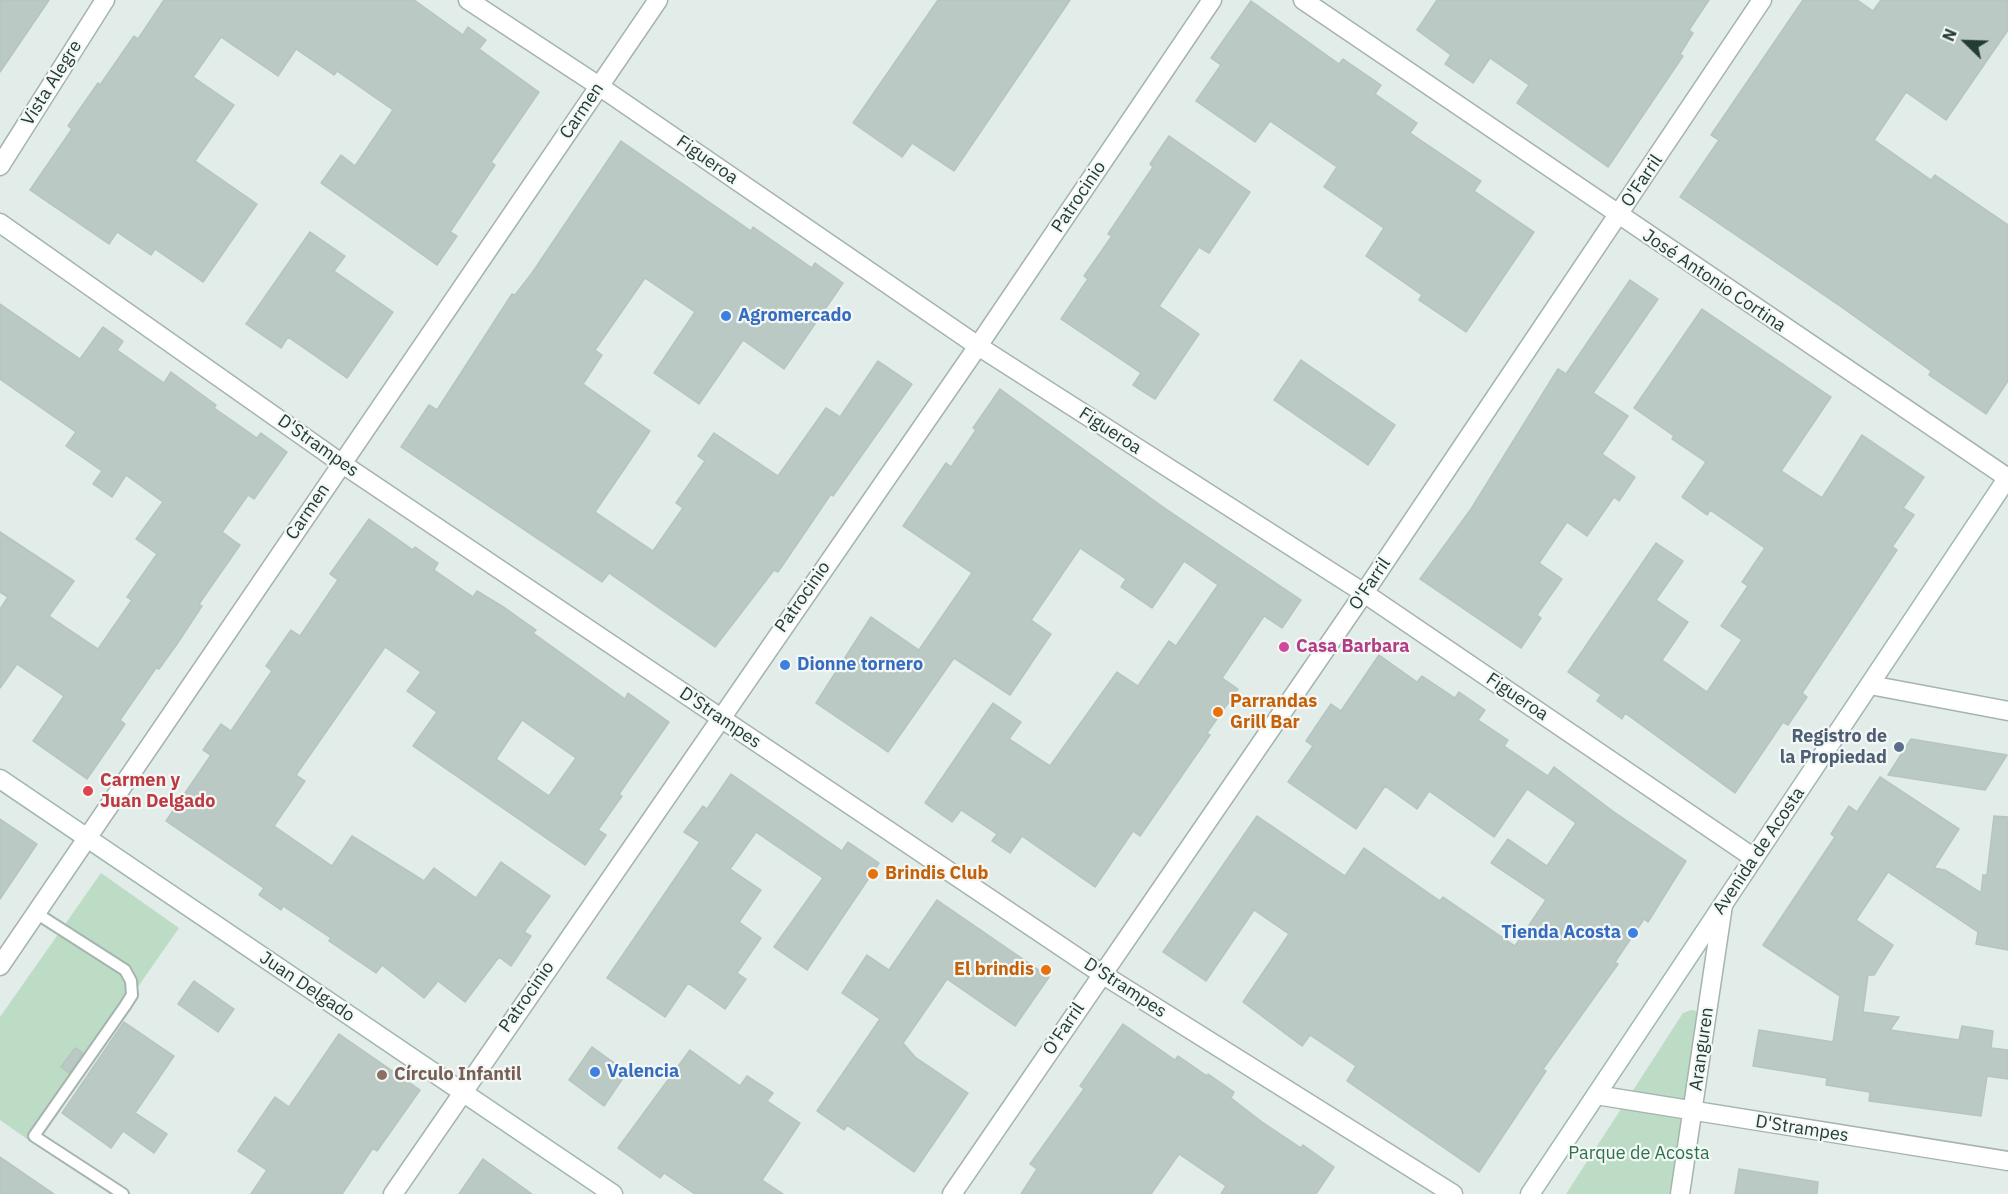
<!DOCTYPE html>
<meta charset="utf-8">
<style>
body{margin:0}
#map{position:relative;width:2008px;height:1194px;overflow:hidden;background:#e2ece8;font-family:"IBM Plex Sans",sans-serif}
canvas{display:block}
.north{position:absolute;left:1936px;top:12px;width:60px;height:60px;-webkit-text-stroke:4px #f3f8f6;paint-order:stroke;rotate:293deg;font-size:16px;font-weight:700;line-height:24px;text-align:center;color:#233c36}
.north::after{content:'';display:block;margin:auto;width:21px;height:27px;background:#233c36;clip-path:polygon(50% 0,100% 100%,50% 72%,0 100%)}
</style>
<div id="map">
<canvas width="2008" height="1194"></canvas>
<div class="north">N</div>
</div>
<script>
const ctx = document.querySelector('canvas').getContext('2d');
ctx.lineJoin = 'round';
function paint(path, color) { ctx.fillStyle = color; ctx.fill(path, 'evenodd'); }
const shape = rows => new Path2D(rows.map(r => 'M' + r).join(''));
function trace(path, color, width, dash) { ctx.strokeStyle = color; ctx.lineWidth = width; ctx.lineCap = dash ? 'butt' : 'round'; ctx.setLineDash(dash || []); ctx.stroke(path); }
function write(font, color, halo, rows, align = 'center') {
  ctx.font = font + ' "IBM Plex Sans",sans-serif'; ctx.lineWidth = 4.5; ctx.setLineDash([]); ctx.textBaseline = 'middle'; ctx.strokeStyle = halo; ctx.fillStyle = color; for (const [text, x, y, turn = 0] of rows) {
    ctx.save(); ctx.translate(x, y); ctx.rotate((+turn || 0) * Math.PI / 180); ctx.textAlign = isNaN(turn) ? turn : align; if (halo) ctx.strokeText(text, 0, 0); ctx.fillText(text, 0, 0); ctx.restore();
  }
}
paint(shape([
 [101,873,179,928,30,1141,0,1120,0,1017],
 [1691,1010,1696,1011,1701,1018,1673,1194,1566,1194,1683,1013]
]), '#bcdcc6');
const building = shape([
 [0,0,49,0,0,72,0,0],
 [164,0,414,0,463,35,468,27,486,40,479,49,539,92,491,162,495,165,450,232,457,236,437,265,321,183,341,155,355,166,393,110,337,71,334,75,296,49,278,76,221,37,193,77,234,105,195,161,257,204,203,282,155,249,151,255,117,232,109,244,30,190,72,129,68,126,98,83,100,85,134,36,138,39,164,0],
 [938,0,1070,0,954,171,912,143,902,157,853,123,938,0],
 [1437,0,1709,0,1689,30,1693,33,1680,54,1683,56,1608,167,1517,103,1529,85,1490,58,1473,83,1445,64,1451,55,1417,30,1437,0],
 [1803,0,1857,0,1873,11,1881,0,2008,0,2008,30,1946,120,1906,92,1874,140,1931,180,1935,175,2008,225,2008,381,1986,414,1929,375,1931,371,1840,306,1680,197,1719,140,1711,135,1803,0],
 [1251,1,1339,64,1343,59,1381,85,1375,94,1417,123,1410,133,1481,181,1474,191,1534,232,1466,332,1419,300,1422,295,1366,256,1384,228,1324,187,1337,167,1270,121,1255,142,1196,101,1221,65,1211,58,1251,1],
 [1169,136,1250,192,1209,253,1199,247,1159,306,1199,334,1155,399,1133,385,1141,373,1061,319,1088,279,1084,276,1112,236,1108,234,1153,167,1150,164,1169,136],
 [621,141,751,231,753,227,812,268,815,263,843,283,784,369,743,340,699,404,654,373,695,312,645,278,595,350,602,355,583,384,650,431,595,512,653,551,683,508,676,503,705,461,698,456,714,433,778,476,826,408,840,417,878,361,912,384,833,496,831,494,778,572,774,570,715,647,609,573,602,582,401,447,429,405,437,410,512,294,515,295,532,273,621,141],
 [310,232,345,256,334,271,393,312,347,378,288,337,281,348,246,324,310,232],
 [1630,280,1658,299,1593,393,1628,416,1602,454,1635,477,1619,501,1614,497,1587,536,1567,522,1539,563,1562,579,1537,615,1541,618,1521,648,1420,579,1471,509,1558,369,1566,374,1630,280],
 [0,304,80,359,103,327,123,341,117,350,164,383,171,372,216,405,214,408,257,438,261,433,287,452,254,499,248,495,222,532,240,545,199,604,202,606,177,644,159,669,156,668,120,720,125,724,87,779,33,741,64,696,17,664,0,688,0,609,8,597,0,592,0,532,74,581,49,616,98,649,132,600,127,597,157,554,136,539,163,502,126,475,112,497,93,484,102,471,66,446,76,432,0,379,0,304],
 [1702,309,1831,397,1781,471,1822,498,1862,435,1924,477,1903,508,1914,515,1892,547,1897,550,1802,693,1807,697,1788,725,1783,722,1735,793,1625,713,1622,719,1597,701,1601,695,1568,672,1656,543,1683,561,1656,600,1688,622,1662,660,1707,692,1742,640,1721,626,1748,586,1742,582,1765,548,1710,510,1707,515,1682,497,1706,462,1672,439,1674,436,1634,408,1702,309],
 [1301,360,1395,425,1368,465,1274,400,1301,360],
 [1000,389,1163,507,1301,600,1282,628,1264,616,1222,678,1238,689,1207,733,1210,735,1140,836,1133,831,1095,887,1022,836,1010,853,992,841,997,834,961,810,952,822,925,803,993,703,1021,722,1009,739,1050,766,1117,672,1138,686,1169,641,1176,646,1218,585,1184,561,1152,608,1121,587,1126,579,1080,548,1031,620,1051,634,1010,695,954,658,888,752,816,703,871,617,919,650,972,573,903,526,946,463,951,467,976,430,973,428,1000,389],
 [369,519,413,550,415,547,438,563,434,570,473,597,477,591,505,608,536,630,533,633,625,699,628,693,669,722,619,794,622,796,598,830,606,835,585,865,413,746,437,712,407,691,421,672,385,647,296,775,305,781,274,826,332,866,352,836,424,881,434,868,476,898,501,862,550,896,524,932,531,936,511,966,499,957,465,1002,438,981,424,998,382,965,376,973,329,941,331,938,283,906,281,910,259,895,264,888,166,821,211,755,203,750,221,724,231,731,272,671,266,666,291,630,300,636,338,580,330,574,369,519],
 [522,720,576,758,549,796,496,759,522,720],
 [1379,655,1417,682,1422,676,1455,698,1459,692,1485,710,1478,720,1508,740,1504,746,1548,776,1554,767,1614,812,1686,861,1648,922,1644,919,1615,962,1618,964,1543,1069,1546,1071,1479,1172,1347,1081,1356,1066,1310,1035,1302,1046,1243,1002,1289,934,1254,910,1206,981,1163,952,1257,816,1345,876,1364,848,1440,901,1443,897,1515,946,1546,900,1491,863,1508,839,1547,866,1576,823,1527,789,1494,837,1429,791,1417,809,1385,786,1356,829,1288,782,1313,746,1306,741,1331,704,1341,711,1379,655],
 [1911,739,2007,755,1985,790,1888,775,1911,739],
 [731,774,842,851,848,842,879,863,807,970,774,947,823,878,756,832,730,869,761,890,739,922,761,938,737,973,746,979,725,1009,688,983,665,1017,607,978,700,842,684,832,703,806,707,809,731,774],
 [1880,777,1959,829,1934,868,1945,870,1981,893,1983,875,1987,875,1994,816,2008,817,2008,950,1976,944,1978,932,1888,872,1856,920,1893,945,1874,975,1868,975,1863,1012,1899,1017,1890,1030,1959,1040,1962,1026,1993,1031,1991,1048,2008,1050,2008,1079,1987,1076,1981,1116,1869,1101,1870,1092,1826,1085,1827,1078,1753,1066,1759,1030,1833,1042,1840,996,1763,945,1835,837,1831,834,1849,806,1857,812,1880,777],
 [0,819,37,844,0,899,0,819],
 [937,900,1049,977,1015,1026,947,979,903,1043,915,1057,968,1093,914,1172,847,1125,844,1130,817,1111,880,1019,842,993,867,955,889,970,937,900],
 [194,981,234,1009,218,1032,178,1004,194,981],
 [124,1022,174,1056,135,1113,167,1134,154,1153,123,1131,111,1148,62,1113,124,1022],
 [1123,1024,1175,1060,1178,1056,1207,1076,1208,1074,1234,1092,1231,1098,1262,1122,1301,1148,1303,1145,1334,1167,1316,1194,1221,1194,1226,1186,1179,1154,1151,1194,1021,1194,1037,1169,1030,1164,1084,1089,1080,1086,1123,1024],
 [339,1034,420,1090,377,1151,373,1148,342,1194,251,1194,267,1170,238,1151,275,1097,289,1107,339,1034],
 [592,1047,627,1072,604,1106,569,1080,592,1047],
 [75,1048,83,1053,69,1073,61,1067,75,1048],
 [690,1050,740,1086,747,1076,773,1093,767,1101,800,1123,762,1180,783,1194,695,1194,664,1173,660,1178,618,1148,690,1050],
 [0,1157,54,1194,0,1194,0,1157],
 [483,1159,532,1194,459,1194,483,1159],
 [1739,1169,1818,1182,1817,1194,1735,1194,1739,1169]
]);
paint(building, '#bbc9c4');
trace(building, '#b5c5bf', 1.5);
const lane = shape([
 [36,913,125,970,131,981,132,995,125,1006,34,1136,123,1194]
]);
const street = shape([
 [468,0,599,86,978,346,1364,593,1754,858],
 [1303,0,2008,478],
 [0,166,105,0],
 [0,223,341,463,1102,974,1453,1194],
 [1870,685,2008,711],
 [0,966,658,0],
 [1596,1095,2008,1161],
 [393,1194,978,346,1212,0],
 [952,1194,1364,593,1762,0],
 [1680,1194,1723,905]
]);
const secondary = shape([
 [0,779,613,1194],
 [1530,1194,2008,477]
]);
trace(lane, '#a5b4af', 14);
trace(street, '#a5b4af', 21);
trace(secondary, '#a1b7b0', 21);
trace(lane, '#fff', 10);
trace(street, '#fff', 18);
trace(secondary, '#fff', 18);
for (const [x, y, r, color] of [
 [726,316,6,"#3f7fe0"],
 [1284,647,6,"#d1479c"],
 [785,665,6,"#3f7fe0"],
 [1218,712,6,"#e8710a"],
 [1899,747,6,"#5c6f8a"],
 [88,791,6,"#e0444e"],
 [873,874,6,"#e8710a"],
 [1633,933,6,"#3f7fe0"],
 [1046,970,6,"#e8710a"],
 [595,1072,6,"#3f7fe0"],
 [382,1075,6,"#8d6e63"]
]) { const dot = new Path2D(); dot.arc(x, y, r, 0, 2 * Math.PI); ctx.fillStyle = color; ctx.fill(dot); trace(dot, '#f3f8f6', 2); }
write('18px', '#233c36', '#f3f8f6', [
 ["Vista Alegre",52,83,-58],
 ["Carmen",582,111,-56],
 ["Figueroa",707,160,35],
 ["O'Farril",1642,181,-56],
 ["Patrocinio",1079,197,-56],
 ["José Antonio Cortina",1714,281,34],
 ["Figueroa",1110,431,33],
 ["D'Strampes",318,446,35],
 ["Carmen",308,512,-56],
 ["O'Farril",1370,584,-56],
 ["Patrocinio",803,597,-55],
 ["Figueroa",1517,697,34],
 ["D'Strampes",720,718,34],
 ["Avenida de Acosta",1759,851,-56],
 ["Juan Delgado",307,987,34],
 ["D'Strampes",1125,988,33],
 ["Patrocinio",527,997,-55],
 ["O'Farril",1064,1029,-56],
 ["Aranguren",1702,1049,-82],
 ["D'Strampes",1802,1129,9]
]);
write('bold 18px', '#366cbe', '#f3f8f6', [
 ["Agromercado",738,316],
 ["Dionne tornero",797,665],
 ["Tienda Acosta",1621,933,"right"],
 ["Valencia",607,1072]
], 'left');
write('bold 18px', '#b23c85', '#f3f8f6', [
 ["Casa Barbara",1296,647]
], 'left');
write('bold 18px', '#c56008', '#f3f8f6', [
 ["Parrandas",1230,702],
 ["Grill Bar",1230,723],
 ["Brindis Club",885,874],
 ["El brindis",1034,970,"right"]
], 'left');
write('bold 18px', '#4e5e75', '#f3f8f6', [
 ["Registro de",1887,737],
 ["la Propiedad",1887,758]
], 'right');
write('bold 18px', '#be3a42', '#f3f8f6', [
 ["Carmen y",100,781],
 ["Juan Delgado",100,802]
], 'left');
write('bold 18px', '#785e54', '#f3f8f6', [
 ["Círculo Infantil",394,1075]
], 'left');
write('18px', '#2f714b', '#f3f8f6', [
 ["Parque de Acosta",1639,1154]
]);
</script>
